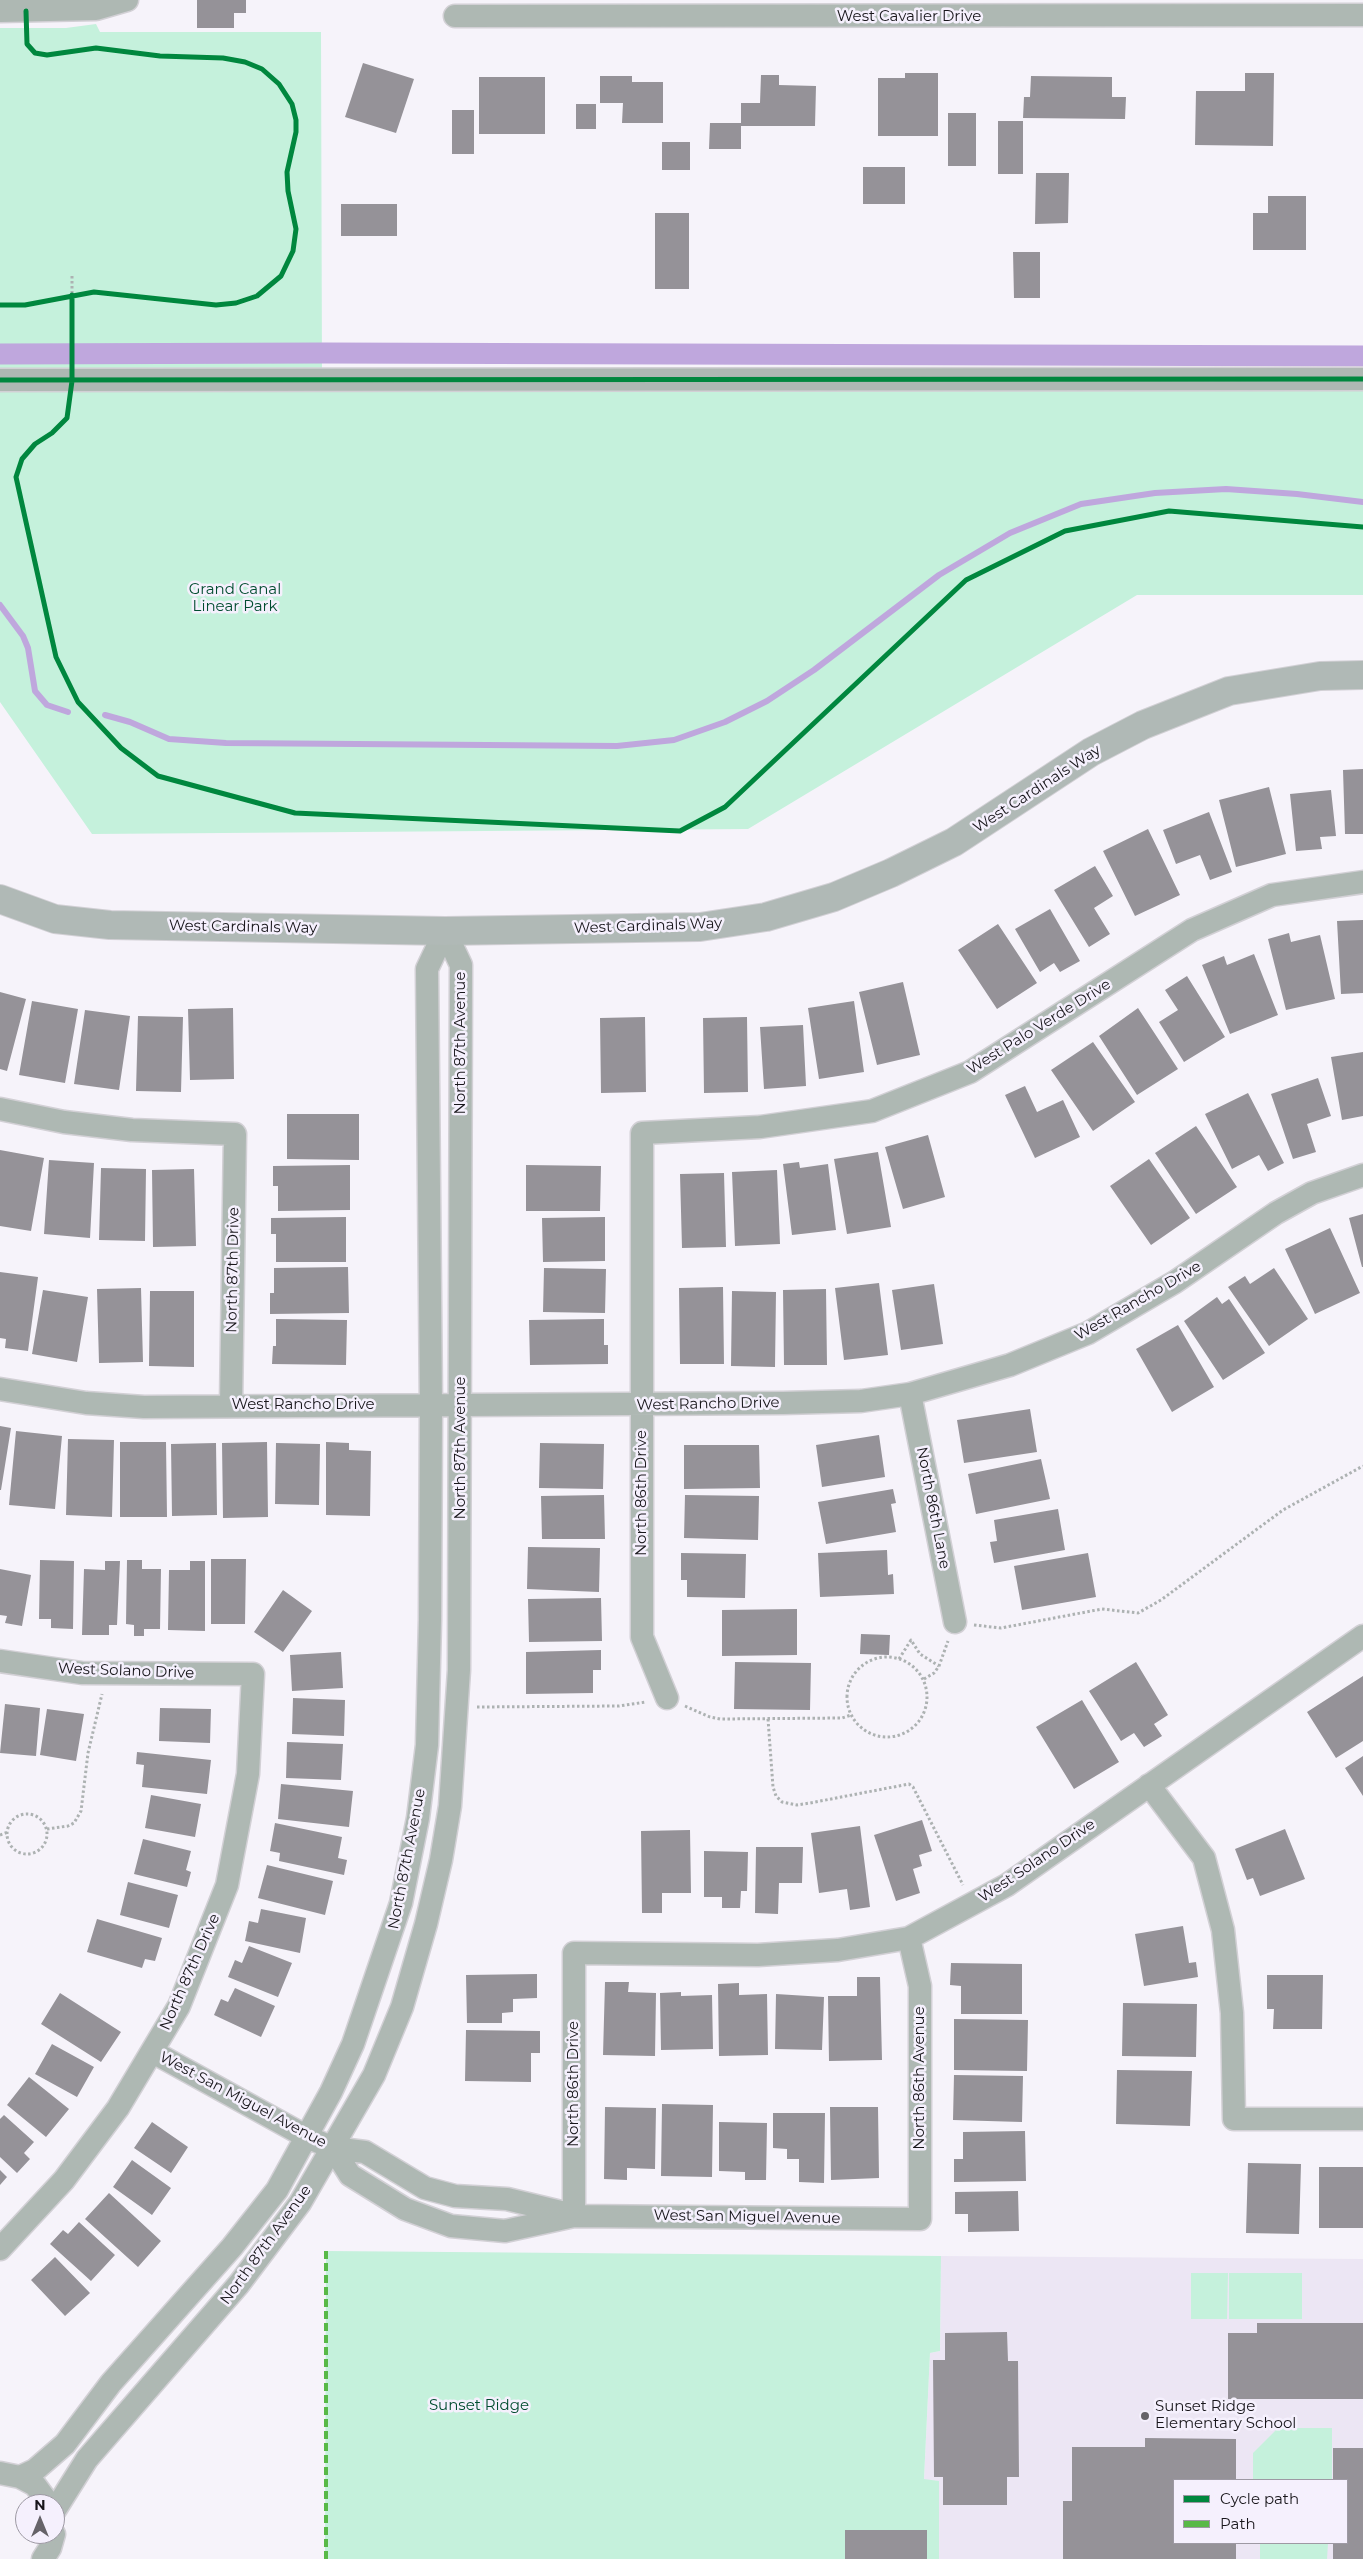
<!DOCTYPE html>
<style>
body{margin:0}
#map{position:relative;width:1363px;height:2559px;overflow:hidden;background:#f6f3fa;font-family:Montserrat,sans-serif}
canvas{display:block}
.legend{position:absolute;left:1173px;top:2479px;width:175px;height:65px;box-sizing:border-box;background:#f5f0fd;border:1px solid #9d99a3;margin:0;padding:6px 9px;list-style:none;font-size:15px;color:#18161b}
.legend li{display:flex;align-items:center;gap:10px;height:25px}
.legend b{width:25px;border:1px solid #9d99a3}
.north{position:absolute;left:15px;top:2494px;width:50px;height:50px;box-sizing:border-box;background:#f5f0fd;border:1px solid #9d99a3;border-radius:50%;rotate:0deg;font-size:14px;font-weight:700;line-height:20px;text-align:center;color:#18161b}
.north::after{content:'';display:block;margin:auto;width:18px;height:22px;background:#666369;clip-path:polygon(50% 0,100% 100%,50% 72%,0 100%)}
</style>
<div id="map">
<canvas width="1363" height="2559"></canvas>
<ul class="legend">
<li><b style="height:6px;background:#00873e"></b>Cycle path</li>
<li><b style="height:6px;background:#58b947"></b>Path</li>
</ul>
<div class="north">N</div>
</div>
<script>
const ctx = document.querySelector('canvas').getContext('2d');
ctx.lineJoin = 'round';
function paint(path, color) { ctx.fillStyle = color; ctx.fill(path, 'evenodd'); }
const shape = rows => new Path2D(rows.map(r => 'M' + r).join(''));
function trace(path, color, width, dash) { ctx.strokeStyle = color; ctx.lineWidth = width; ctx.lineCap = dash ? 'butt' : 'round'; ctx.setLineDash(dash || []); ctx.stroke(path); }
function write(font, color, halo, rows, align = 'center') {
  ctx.font = font + ' Montserrat,sans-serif'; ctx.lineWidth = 5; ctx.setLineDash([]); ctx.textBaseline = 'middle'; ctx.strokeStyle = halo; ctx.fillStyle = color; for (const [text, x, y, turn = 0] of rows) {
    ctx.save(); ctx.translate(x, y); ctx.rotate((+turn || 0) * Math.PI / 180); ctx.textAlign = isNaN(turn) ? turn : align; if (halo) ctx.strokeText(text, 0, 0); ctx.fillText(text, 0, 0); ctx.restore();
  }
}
paint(shape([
 [941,2256,1363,2259,1363,2559,939,2559,939,2481,924,2480,930,2353,940,2351],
 [1174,2480,1347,2480,1347,2543,1174,2543]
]), '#ece6f4');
paint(shape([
 [96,24,100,32,321,32,322,381,1363,379,1363,595,1137,595,748,829,92,834,0,702,0,28,66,28],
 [326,2251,941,2256,940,2351,930,2353,924,2479,939,2481,939,2559,325,2559],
 [1191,2273,1228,2273,1227,2319,1191,2319],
 [1229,2273,1302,2273,1302,2319,1229,2319],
 [1278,2428,1332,2428,1332,2480,1253,2479,1253,2453],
 [1260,2543,1328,2543,1327,2559,1260,2559]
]), '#c5f1dc');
trace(shape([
 [0,605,23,636,28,648,35,691,47,705,68,712],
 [105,715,130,722,169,739,226,743,617,746,674,740,725,722,767,701,814,670,939,575,1010,533,1081,504,1155,493,1226,489,1297,494,1363,502]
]), '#bfa7dd', 6);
trace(shape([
 [0,354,324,353,1363,356]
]), '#bfa7dd', 21);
paint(shape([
 [197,0,246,0,246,13,234,13,234,28,197,28],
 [363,63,414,79,396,133,345,117],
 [905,73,938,73,938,136,878,136,878,78,905,78],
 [1245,73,1274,73,1273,146,1195,145,1196,91,1245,91],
 [761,75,779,75,779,85,816,86,815,126,741,126,741,149,709,149,710,123,741,123,741,103,760,103],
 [600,76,632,76,632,82,663,82,663,123,622,123,623,103,600,103],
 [1031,76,1112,77,1112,97,1126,97,1125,119,1023,118,1024,97,1030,97],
 [479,77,545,77,545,134,479,134],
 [576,104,596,104,596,129,576,129],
 [452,110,474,110,474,154,452,154],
 [948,113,976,113,976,166,948,166],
 [998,121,1023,121,1023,174,998,174],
 [662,142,690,142,690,170,662,170],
 [863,167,905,167,905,204,863,204],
 [1036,173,1069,173,1068,223,1035,224],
 [1268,196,1306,196,1306,250,1253,250,1253,213,1268,213],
 [341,204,397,204,397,236,341,236],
 [655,213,689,213,689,289,655,289],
 [1013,252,1040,252,1040,298,1014,298],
 [1363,769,1363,834,1345,834,1343,770],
 [1269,787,1286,854,1236,867,1219,800],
 [1331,790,1336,836,1320,837,1322,849,1296,851,1290,794],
 [1209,812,1232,872,1210,880,1200,855,1176,864,1163,830],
 [1148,829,1180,895,1135,916,1103,851],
 [1095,866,1113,896,1094,908,1110,934,1089,947,1054,890],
 [1050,909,1080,961,1060,972,1054,963,1040,972,1015,929],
 [1363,920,1363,993,1341,994,1337,921],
 [998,924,1037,983,997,1009,958,950],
 [1289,933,1291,942,1320,935,1335,999,1286,1010,1268,939],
 [1254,954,1278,1015,1230,1034,1202,965,1224,956,1227,965],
 [1187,976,1225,1037,1184,1062,1159,1022,1178,1010,1165,990],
 [903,982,920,1055,877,1065,859,992],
 [0,992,26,999,7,1071,0,1069],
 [32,1001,78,1009,65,1083,19,1075],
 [854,1001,864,1072,819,1079,808,1008],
 [233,1008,234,1079,190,1080,188,1009],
 [1138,1008,1178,1069,1137,1095,1099,1036],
 [85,1010,130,1016,119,1090,74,1084],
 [138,1016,183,1017,181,1092,136,1091],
 [645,1017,646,1092,601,1093,600,1018],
 [747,1017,748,1092,704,1093,703,1018],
 [803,1025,806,1086,764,1089,760,1027],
 [1093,1042,1135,1102,1093,1131,1051,1070],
 [1363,1052,1363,1116,1342,1120,1331,1057],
 [1318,1078,1331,1116,1307,1124,1316,1152,1293,1159,1271,1094],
 [1025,1086,1037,1112,1063,1100,1080,1137,1035,1158,1005,1095],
 [1248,1093,1284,1163,1268,1171,1259,1155,1232,1169,1205,1114],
 [287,1114,359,1114,359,1160,287,1159],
 [1196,1126,1237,1187,1196,1214,1155,1153],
 [928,1135,945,1197,903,1209,885,1147],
 [0,1150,44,1158,31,1231,0,1226],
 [878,1152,891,1227,847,1234,834,1159],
 [1149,1159,1190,1218,1151,1245,1110,1186],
 [49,1160,94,1163,90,1238,44,1234],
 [799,1162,800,1168,828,1164,836,1230,792,1235,783,1164],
 [350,1165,350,1210,278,1211,278,1186,273,1186,273,1166],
 [526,1165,601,1166,600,1211,526,1211],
 [101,1168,146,1169,145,1241,99,1240],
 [194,1169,196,1246,153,1247,152,1170],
 [777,1170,780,1244,735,1246,732,1172],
 [724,1173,726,1247,682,1248,680,1174],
 [1363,1214,1363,1267,1362,1267,1349,1218],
 [346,1217,346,1262,276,1262,276,1234,271,1234,271,1218],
 [605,1217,605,1261,543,1262,542,1218],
 [1330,1228,1360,1293,1315,1314,1285,1249],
 [348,1267,349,1313,270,1314,270,1293,274,1293,274,1268],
 [544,1268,606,1269,605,1313,543,1312],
 [1274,1268,1308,1319,1269,1346,1228,1287,1245,1276,1250,1284],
 [0,1272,38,1277,28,1351,5,1348,6,1339,0,1338],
 [879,1283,888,1355,844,1360,835,1288],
 [934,1284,943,1344,901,1350,892,1290],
 [723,1287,724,1364,680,1364,679,1288],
 [141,1288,143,1362,99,1363,97,1289],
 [826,1289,827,1365,784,1365,783,1290],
 [43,1290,88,1297,77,1362,32,1354],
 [150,1291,194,1291,194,1367,149,1366],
 [732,1291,776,1292,775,1367,731,1366],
 [1217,1297,1222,1304,1229,1299,1265,1353,1223,1380,1184,1321],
 [276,1319,347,1320,346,1365,272,1364,273,1346,276,1346],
 [604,1319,604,1345,608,1345,608,1364,530,1365,529,1320],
 [1178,1325,1214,1387,1172,1412,1136,1349],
 [1030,1409,1037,1452,964,1463,957,1420],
 [0,1426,11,1428,1,1490,0,1490],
 [16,1431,62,1436,55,1509,9,1505],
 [879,1435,885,1477,822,1487,816,1445],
 [68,1439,114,1440,112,1517,66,1515],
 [120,1442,166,1442,167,1517,120,1517],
 [267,1442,268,1517,223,1518,222,1443],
 [326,1442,349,1443,349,1450,371,1451,370,1516,326,1515],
 [216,1443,217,1515,172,1516,171,1444],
 [276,1443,320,1444,319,1505,275,1504],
 [540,1443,604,1444,603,1489,539,1488],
 [684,1445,759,1445,760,1488,684,1489],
 [1041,1459,1050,1499,976,1514,968,1474],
 [893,1489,896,1503,891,1504,896,1532,826,1544,818,1502],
 [604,1495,605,1539,542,1539,541,1496],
 [685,1495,759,1496,758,1540,684,1538],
 [1058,1509,1065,1550,994,1563,990,1542,997,1541,994,1520],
 [528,1547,600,1548,599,1592,527,1589],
 [887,1550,888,1575,893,1574,894,1594,820,1597,818,1553],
 [681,1553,746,1554,745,1598,687,1597,687,1580,681,1580],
 [1088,1553,1096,1597,1022,1610,1014,1566],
 [211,1559,246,1559,245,1624,211,1624],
 [40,1560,74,1561,73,1629,51,1628,51,1619,39,1619],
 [127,1560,142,1560,142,1569,161,1569,160,1629,144,1629,144,1636,134,1636,134,1625,126,1624],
 [105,1561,120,1561,117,1625,109,1625,109,1635,82,1635,84,1569,105,1570],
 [190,1561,205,1561,205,1631,168,1630,169,1570,190,1570],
 [0,1569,31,1575,22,1626,5,1623,7,1616,0,1615],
 [283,1590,312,1611,283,1652,254,1632],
 [601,1598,602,1641,529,1642,528,1599],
 [797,1609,797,1655,722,1656,722,1610],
 [861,1634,890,1635,889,1655,860,1654],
 [601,1650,601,1670,593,1670,593,1693,526,1694,526,1652],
 [341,1652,343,1688,292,1691,290,1655],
 [735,1662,811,1663,810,1710,734,1709],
 [1136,1662,1168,1715,1154,1724,1162,1736,1144,1747,1134,1733,1121,1741,1089,1691],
 [1363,1676,1363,1741,1336,1758,1307,1712],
 [293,1698,345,1700,344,1736,292,1734],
 [1082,1700,1119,1762,1074,1789,1036,1727],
 [5,1704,40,1708,36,1756,0,1753],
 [160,1708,211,1709,210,1743,159,1741],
 [47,1709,84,1714,76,1761,40,1755],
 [287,1742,343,1744,341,1780,286,1778],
 [137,1752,211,1760,207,1794,142,1787,144,1765,136,1764],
 [1363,1756,1363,1796,1345,1768],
 [281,1784,353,1791,349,1827,278,1819],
 [151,1795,201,1804,195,1837,145,1828],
 [922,1820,932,1851,919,1855,922,1866,913,1869,920,1893,896,1901,874,1835],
 [275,1823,342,1837,338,1858,347,1860,344,1875,279,1861,280,1853,270,1851],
 [860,1826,870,1907,850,1910,847,1889,819,1893,811,1833],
 [1285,1829,1305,1879,1260,1896,1253,1878,1247,1880,1235,1849],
 [690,1830,691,1893,662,1893,662,1913,642,1913,641,1831],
 [143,1839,191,1851,186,1870,191,1872,187,1887,134,1874],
 [756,1847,803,1847,802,1883,779,1883,778,1914,755,1913],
 [704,1851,748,1852,747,1891,741,1891,740,1908,722,1908,722,1897,704,1897],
 [267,1865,333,1881,325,1915,258,1898],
 [128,1882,178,1895,169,1928,120,1915],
 [261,1909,306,1918,300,1953,245,1941,249,1921,258,1923],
 [97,1919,162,1938,155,1961,145,1959,142,1968,87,1952],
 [1183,1926,1189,1963,1196,1962,1198,1977,1144,1986,1135,1934],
 [249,1946,292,1963,278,1997,228,1977,235,1960,242,1963],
 [951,1963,1022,1964,1022,2014,961,2014,961,1986,950,1985],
 [537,1974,537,1998,513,1999,513,2012,502,2013,502,2023,467,2023,466,1975],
 [1267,1975,1323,1975,1322,2029,1273,2029,1274,2009,1267,2009],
 [857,1977,880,1977,882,2060,829,2061,828,1996,857,1996],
 [605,1982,629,1982,628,1992,656,1993,655,2056,603,2055],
 [739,1983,739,1995,767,1994,768,2055,719,2056,718,1984],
 [235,1988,275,2006,261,2037,214,2015,221,1999,228,2002],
 [681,1992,681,1996,712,1995,713,2049,661,2050,660,1993],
 [60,1993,121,2032,101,2062,41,2024],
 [776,1994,824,1997,822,2050,775,2049],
 [1123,2003,1197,2004,1196,2057,1122,2056],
 [954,2019,1028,2020,1027,2071,954,2070],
 [466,2030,540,2031,540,2053,531,2053,531,2082,465,2081],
 [52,2044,94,2067,77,2097,35,2074],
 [1117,2070,1192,2071,1190,2126,1116,2124],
 [954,2075,1023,2076,1022,2122,953,2120],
 [29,2077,69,2109,46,2137,7,2105],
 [662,2104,713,2105,712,2177,661,2176],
 [605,2107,656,2108,655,2169,627,2168,627,2180,604,2179],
 [830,2107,878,2107,879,2178,831,2180],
 [773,2113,825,2113,824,2183,799,2182,799,2159,787,2159,787,2149,773,2148],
 [4,2115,34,2142,24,2153,30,2159,17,2173,0,2157,0,2119],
 [152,2122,188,2147,171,2173,134,2148],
 [719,2122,767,2123,766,2180,745,2180,745,2172,719,2171],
 [1025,2131,1026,2181,954,2182,954,2159,963,2159,963,2132],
 [132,2160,171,2188,152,2215,113,2187],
 [1248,2163,1301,2164,1299,2234,1246,2233],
 [1319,2167,1363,2167,1363,2228,1319,2228],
 [0,2170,7,2177,0,2185],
 [1018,2191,1019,2231,968,2232,968,2214,955,2214,955,2192],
 [109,2193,161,2241,138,2267,85,2219],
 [79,2222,115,2255,91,2281,50,2244,63,2230,68,2234],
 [55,2257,90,2293,65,2316,31,2280],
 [1257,2323,1363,2323,1363,2399,1228,2399,1228,2333,1257,2333],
 [1007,2332,1008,2361,1018,2361,1019,2477,1007,2477,1007,2505,943,2505,943,2477,934,2477,933,2360,945,2360,945,2333],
 [1145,2438,1236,2439,1236,2480,1174,2480,1174,2543,1236,2543,1236,2559,1063,2559,1063,2501,1072,2501,1072,2447,1145,2447],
 [1333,2448,1363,2448,1363,2559,1333,2559,1333,2543,1347,2543,1347,2480,1333,2480],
 [845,2530,927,2530,927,2559,845,2559]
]), '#959298');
const minor = shape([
 [0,11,96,9,127,0],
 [455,16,1363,15],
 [0,380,1363,379],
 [0,1109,64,1122,132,1130,235,1134,231,1405],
 [0,1389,86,1403,144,1407,783,1403,861,1401,910,1394,1010,1365,1088,1333,1175,1282,1276,1213,1312,1193,1363,1175],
 [910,1394,955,1622],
 [0,1661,82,1673,253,1674,248,1774,227,1885,179,2006,118,2108,64,2180,0,2249],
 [667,1698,642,1637,642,1133,760,1127,872,1111,970,1072,1192,930,1272,895,1363,882],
 [1149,1785,1204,1858,1223,1930,1232,2013,1234,2119,1363,2119],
 [153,2052,307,2137,333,2148,365,2152,425,2188,455,2196,507,2199,569,2214],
 [333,2148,350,2175,405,2209,451,2226,505,2231,574,2216,920,2219,920,1986,909,1938],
 [574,2216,574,1953,758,1955,838,1950,909,1938,1007,1885,1363,1636],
 [0,2473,20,2477,35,2485,49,2504],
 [20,2477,35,2470,65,2444,111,2383,232,2247,277,2190,331,2092,353,2044,401,1903,418,1818,427,1745,430,1620,431,1406,427,969,445,931],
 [55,2510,87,2459,239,2284,300,2203,374,2075,402,2007,426,1924,441,1860,450,1806,459,1670,461,965,445,931],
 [43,2559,50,2548,54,2534]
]);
const major = shape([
 [0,899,55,919,110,925,445,931,700,927,766,917,834,897,891,873,954,842,1091,752,1143,725,1229,691,1320,676,1363,675]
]);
trace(minor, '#d2d0d5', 25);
trace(major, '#d2d0d5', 30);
trace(shape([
 [72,276,72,295],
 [974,1625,1001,1628,1102,1609,1138,1613,1161,1600,1283,1510,1363,1466],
 '847 1697a40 40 0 1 1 80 0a40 40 0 1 1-80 0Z',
 [899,1659,911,1640,920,1654,939,1666],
 [924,1679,934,1673,939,1666,948,1641],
 [685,1706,710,1717,720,1719,842,1718,851,1715],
 [477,1707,619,1706,646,1702],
 [768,1719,773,1787,776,1796,782,1802,797,1805,810,1803,909,1784,913,1787,963,1885],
 '7 1834a20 20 0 1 1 40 0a20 20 0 1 1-40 0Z',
 [47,1829,68,1826,74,1823,81,1811,88,1753,102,1694],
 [0,1835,8,1832]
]), '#adb2b2', 3, [2.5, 2.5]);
trace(minor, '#aeb8b3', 22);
trace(major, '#b0b9b6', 28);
trace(shape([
 [326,2251,326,2559]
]), '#58b947', 4, [8, 4]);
trace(shape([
 [72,295,72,381,67,418,52,433,35,444,22,459,16,477,56,657,78,702,121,748,158,776,295,813,680,831,725,807,966,580,1065,531,1169,511,1363,527],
 [0,305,25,305,94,292,216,305,236,303,257,296,281,276,293,251,296,229,288,191,287,172,296,132,296,120,292,104,279,84,262,69,245,62,223,58,160,56,96,48,47,55,35,53,27,44,26,11],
 [0,380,1363,379]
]), '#00873e', 5);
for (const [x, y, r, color] of [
 [1145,2416,5,"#666369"]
]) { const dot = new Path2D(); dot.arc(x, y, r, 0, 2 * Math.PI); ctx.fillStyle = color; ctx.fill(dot); trace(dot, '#f5f0fd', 2); }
write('15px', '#18161b', '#f5f0fd', [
 ["West Cavalier Drive",909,17],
 ["West Cardinals Way",1037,789,-33],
 ["West Cardinals Way",648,926,-2],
 ["West Cardinals Way",243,927,1],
 ["West Palo Verde Drive",1039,1027,-32],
 ["North 87th Avenue",461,1043,-90],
 ["North 87th Drive",233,1270,-89],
 ["West Rancho Drive",1138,1301,-30],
 ["West Rancho Drive",708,1404,-1],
 ["West Rancho Drive",303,1405],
 ["North 87th Avenue",461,1448,-90],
 ["North 86th Drive",642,1493,-90],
 ["North 86th Lane",933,1508,79],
 ["West Solano Drive",126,1671,2],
 ["North 87th Avenue",407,1859,-79],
 ["West Solano Drive",1037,1861,-34],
 ["North 87th Drive",190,1972,-66],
 ["North 86th Avenue",920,2078,-90],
 ["North 86th Drive",574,2084,-90],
 ["West San Miguel Avenue",243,2100,28],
 ["West San Miguel Avenue",747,2217,1],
 ["North 87th Avenue",266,2245,-54]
]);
write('15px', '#004c2f', '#f5f0fd', [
 ["Grand Canal",235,590],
 ["Linear Park",235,607],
 ["Sunset Ridge",479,2406]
]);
write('15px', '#18161b', '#f5f0fd', [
 ["Sunset Ridge",1155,2407],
 ["Elementary School",1155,2424]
], 'left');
</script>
